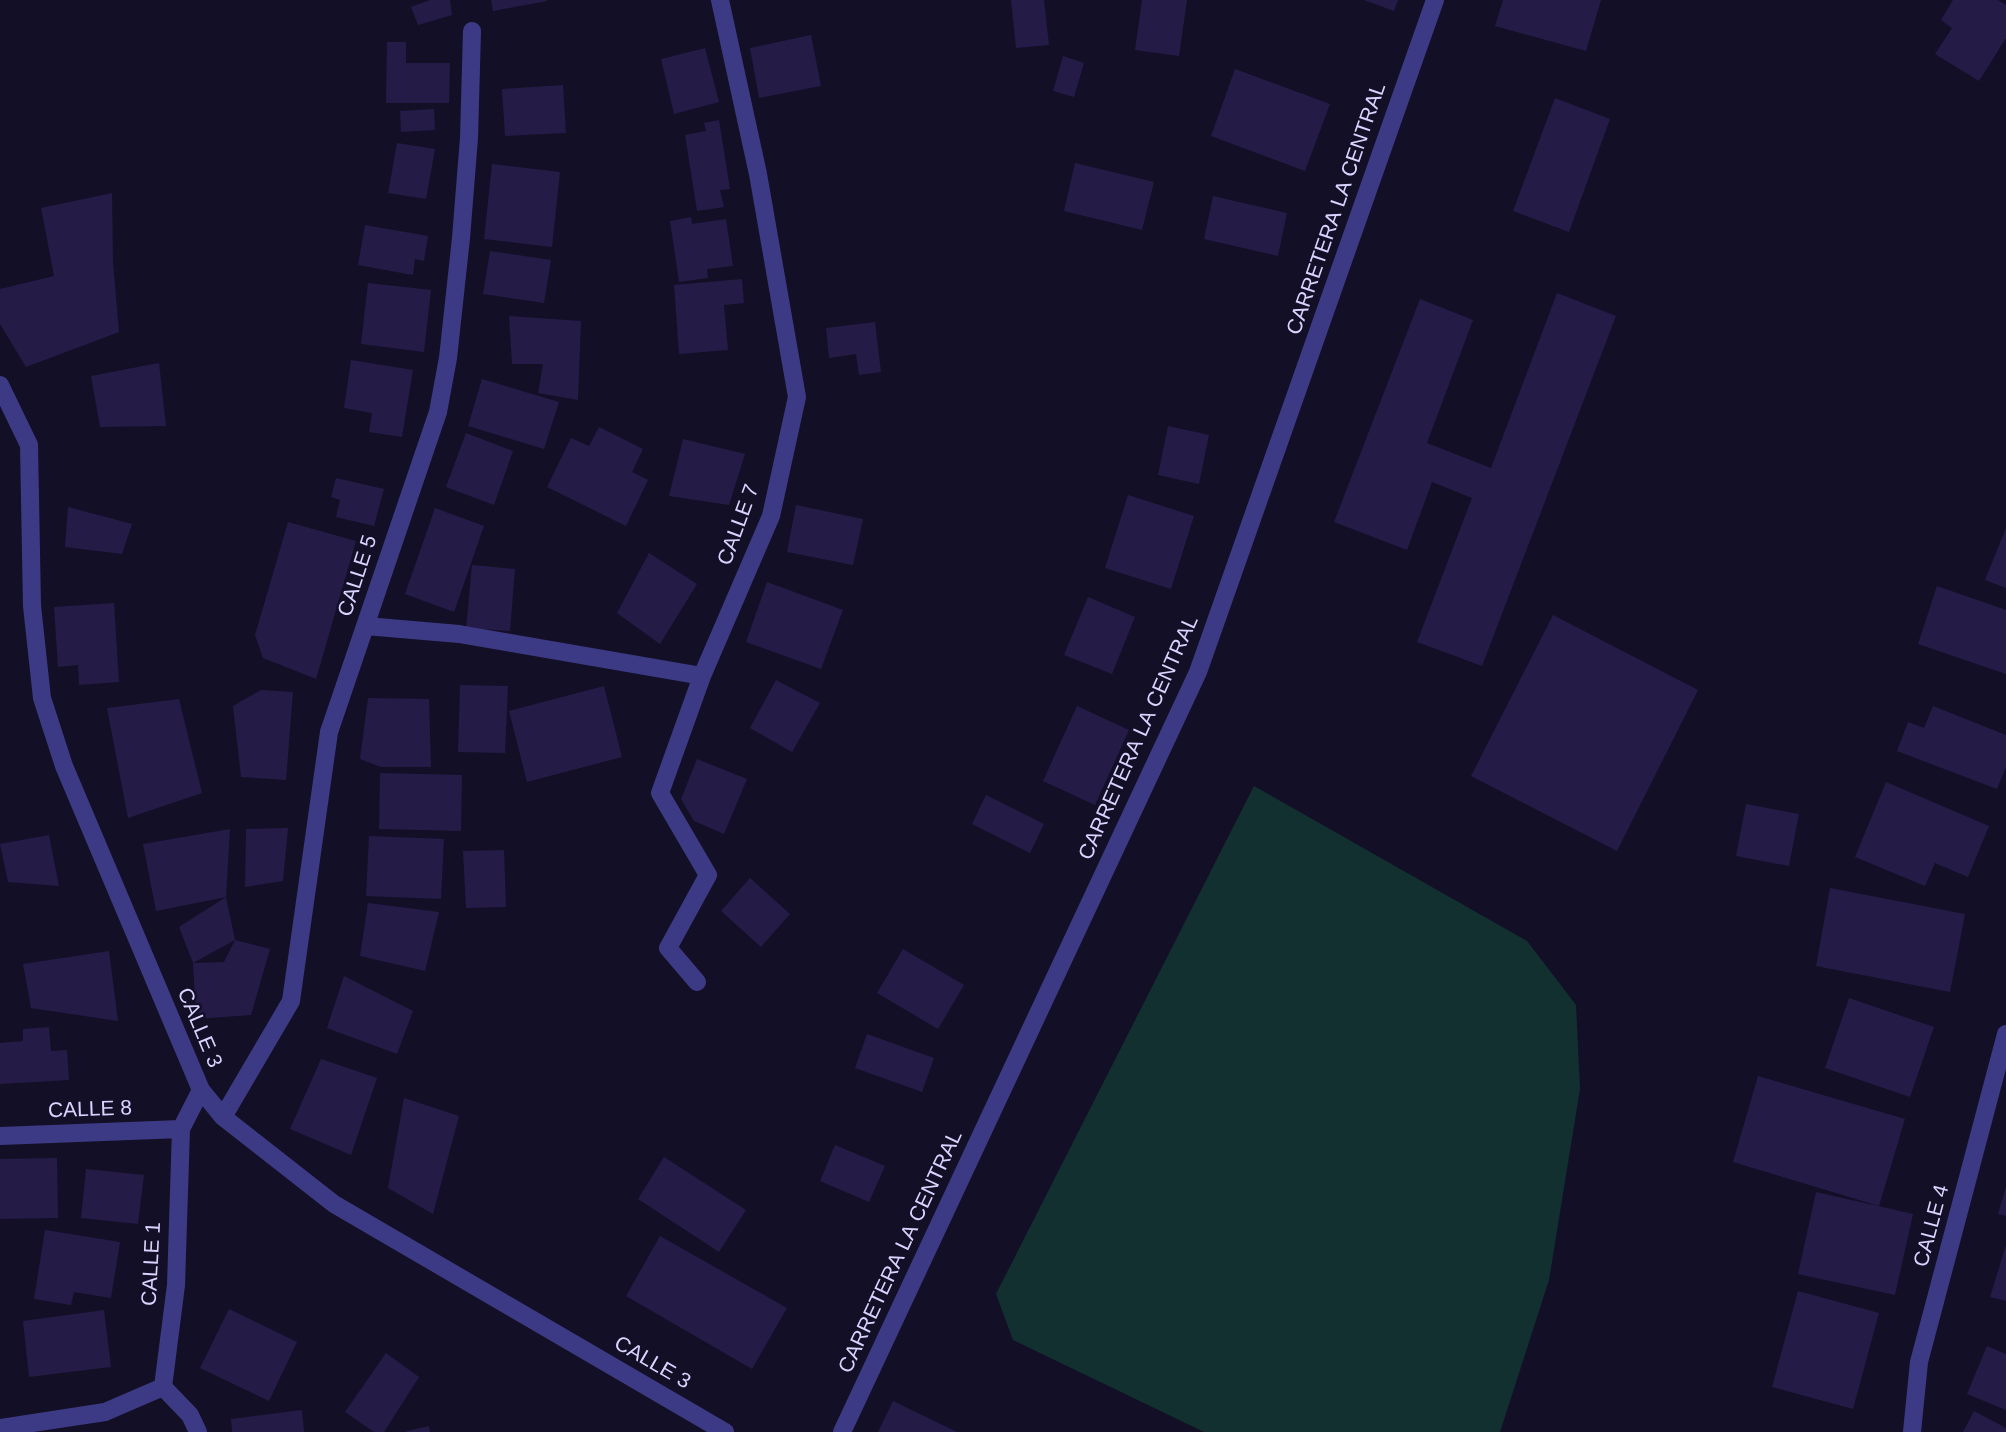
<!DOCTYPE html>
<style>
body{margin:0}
canvas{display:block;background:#130f26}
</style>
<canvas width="2006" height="1432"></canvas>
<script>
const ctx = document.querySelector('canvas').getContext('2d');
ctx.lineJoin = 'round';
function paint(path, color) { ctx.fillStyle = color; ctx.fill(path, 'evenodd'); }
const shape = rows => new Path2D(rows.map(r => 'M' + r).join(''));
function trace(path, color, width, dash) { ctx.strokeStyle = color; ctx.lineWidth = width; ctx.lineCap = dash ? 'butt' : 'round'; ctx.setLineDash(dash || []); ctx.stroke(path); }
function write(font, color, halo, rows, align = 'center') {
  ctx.font = font + ' Arial,sans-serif'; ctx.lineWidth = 5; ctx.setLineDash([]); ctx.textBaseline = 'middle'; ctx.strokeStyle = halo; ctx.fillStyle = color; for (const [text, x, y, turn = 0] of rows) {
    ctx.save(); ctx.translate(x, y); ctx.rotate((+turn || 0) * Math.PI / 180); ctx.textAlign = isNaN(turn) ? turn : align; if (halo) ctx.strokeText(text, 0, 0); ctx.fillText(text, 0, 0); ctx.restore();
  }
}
paint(shape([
 [1254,786,1527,941,1576,1005,1580,1089,1549,1280,1500,1432,1204,1432,1013,1340,996,1294]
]), '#12302f');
paint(shape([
 [430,0,450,0,452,15,418,25,411,7],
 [491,0,547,0,547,1,493,11],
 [1011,0,1044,0,1049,45,1016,48],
 [1142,0,1187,0,1179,56,1135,50],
 [1364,0,1398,0,1394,11],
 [1503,0,1601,0,1586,51,1495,26],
 [1953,0,1998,0,2006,5,2006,38,1979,81,1935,54,1952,28,1941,20],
 [811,35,821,86,759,98,750,48],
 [387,42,406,42,406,63,450,63,449,103,386,103],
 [705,48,719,102,674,114,661,59],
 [1063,56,1084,63,1074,97,1053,91],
 [1235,69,1330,104,1305,171,1211,136],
 [563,85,566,133,505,136,502,89],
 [1555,98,1610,119,1569,232,1513,211],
 [434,109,435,130,401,132,400,111],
 [719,120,730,189,720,190,724,207,697,211,685,135,706,131,704,123],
 [397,143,435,149,426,199,388,193],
 [1075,163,1154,182,1142,230,1064,211],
 [492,164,560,172,552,247,484,239],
 [112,193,113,262,119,332,26,367,0,324,0,289,54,276,41,208],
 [1213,196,1287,213,1278,256,1204,239],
 [691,217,692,224,726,219,733,266,707,269,708,278,679,282,670,221],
 [365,225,428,236,424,261,415,259,413,275,358,265],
 [490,251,551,260,544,303,483,294],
 [742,279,744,303,724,305,728,350,679,354,674,285],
 [368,283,431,290,424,352,361,344],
 [1557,293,1616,316,1482,666,1417,642,1472,498,1432,482,1407,550,1334,522,1420,299,1473,320,1427,443,1491,468],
 [509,316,581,321,578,400,538,393,543,364,512,364],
 [875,322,881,372,859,375,856,354,829,358,826,328],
 [351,360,413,370,402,437,369,432,372,413,344,408],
 [159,363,166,426,100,427,91,376],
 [482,379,559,402,544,449,468,426],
 [1168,426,1209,435,1199,484,1158,475],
 [599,427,643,449,632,472,648,480,626,526,547,487,571,438,589,446],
 [466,433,513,451,494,505,446,487],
 [683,439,745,454,729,505,669,496],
 [336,478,384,489,374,526,336,517,340,500,331,497],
 [1128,495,1194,516,1171,589,1105,568],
 [796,505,863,519,853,565,787,552],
 [68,507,132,524,122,554,65,547],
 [435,508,484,526,454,612,405,594],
 [288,522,356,541,316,679,263,658,255,635],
 [2006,528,2006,588,1985,580],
 [649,553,697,584,660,644,617,613],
 [472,565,515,569,510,631,466,628],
 [767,582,843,610,821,669,746,642],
 [1937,586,2006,610,2006,674,1918,644],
 [1088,597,1135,617,1112,674,1064,655],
 [114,603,119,682,79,685,78,665,58,667,54,607],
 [1553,615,1698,690,1617,851,1471,776],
 [776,680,820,703,792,752,750,728],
 [460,685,508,686,505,753,458,752],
 [604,686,622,757,527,782,509,711],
 [261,690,293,692,286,780,241,777,233,706],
 [368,698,429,699,431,767,381,767,360,759],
 [179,699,202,793,128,818,107,708],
 [1077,706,1129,730,1095,805,1043,781],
 [1933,706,2006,735,2006,767,1997,789,1897,751,1908,722,1924,728],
 [697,759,747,779,724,834,694,821,681,799],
 [380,773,462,775,461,831,379,829],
 [1886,782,1989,826,1968,877,1935,863,1925,886,1855,857],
 [986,795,1044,824,1030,853,972,824],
 [1746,804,1799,814,1789,866,1736,856],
 [288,828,283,881,245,887,246,829],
 [230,829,226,897,156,911,143,844],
 [49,835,59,886,8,882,0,844],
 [369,836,444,839,441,899,366,896],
 [504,850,506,907,466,908,463,851],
 [750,878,790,914,761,947,721,911],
 [1830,888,1965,914,1950,992,1816,966],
 [226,897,235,940,193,963,179,927],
 [368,903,439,912,425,971,360,956],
 [235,940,270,949,251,1015,196,1019,193,963,224,962],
 [903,949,964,985,938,1029,877,993],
 [109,951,118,1021,31,1008,23,964],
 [344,976,413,1011,397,1054,327,1028],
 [1849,998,1934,1027,1910,1097,1825,1068],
 [49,1027,51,1051,67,1050,69,1080,0,1084,0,1043,23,1041,23,1029],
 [867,1034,934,1058,922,1092,855,1068],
 [321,1059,377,1078,351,1155,290,1129],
 [1758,1076,1905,1119,1879,1206,1733,1162],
 [404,1098,459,1116,433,1214,388,1188],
 [835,1145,885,1166,869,1202,820,1181],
 [664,1157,746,1210,719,1252,638,1199],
 [57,1158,58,1218,0,1219,0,1159],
 [86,1169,144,1175,138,1224,81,1218],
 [2006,1187,2006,1216,1998,1214],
 [1816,1192,1913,1214,1895,1295,1798,1274],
 [45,1230,120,1242,111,1298,74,1292,71,1305,34,1299],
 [660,1236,787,1308,752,1369,626,1296],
 [2006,1245,2006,1301,1990,1297],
 [1798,1291,1879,1313,1853,1409,1772,1387],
 [229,1309,297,1342,269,1401,200,1368],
 [104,1310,111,1367,29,1377,23,1321],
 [1987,1346,2006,1354,2006,1410,1967,1394],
 [386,1353,419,1377,384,1432,374,1432,345,1412],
 [893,1401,957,1432,878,1432],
 [302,1410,304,1432,232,1432,231,1419],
 [1974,1411,2006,1428,2006,1432,1963,1432],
 [429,1426,430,1432,407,1432,407,1431]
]), '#241b47');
trace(shape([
 [0,385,29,445,32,606,42,698,64,766,201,1090,223,1117,334,1204,725,1432],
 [366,626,459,634,702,676],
 [697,982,668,948,708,875,660,793,702,676,771,516,797,397,758,174,720,0],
 [223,1117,291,1001,329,732,438,412,448,358,461,238,469,138,472,31],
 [0,1136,181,1129],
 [0,1428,105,1412,163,1387],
 [198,1432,190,1415,163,1387,176,1285,181,1129,201,1090],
 [842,1432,1198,672,1435,0],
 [1912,1432,1919,1362,2006,1034]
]), '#3d3a85', 18);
write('21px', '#d9d4ff', '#130f26', [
 ["CARRETERA LA CENTRAL",1337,209,-71],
 ["CALLE 7",739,525,-70],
 ["CALLE 5",358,576,-72],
 ["CARRETERA LA CENTRAL",1139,738,-66],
 ["CALLE 3",199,1028,67],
 ["CALLE 8",90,1110,-2],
 ["CALLE 4",1932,1226,-75],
 ["CARRETERA LA CENTRAL",901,1252,-65],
 ["CALLE 1",152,1264,-87],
 ["CALLE 3",652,1363,30]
]);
</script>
